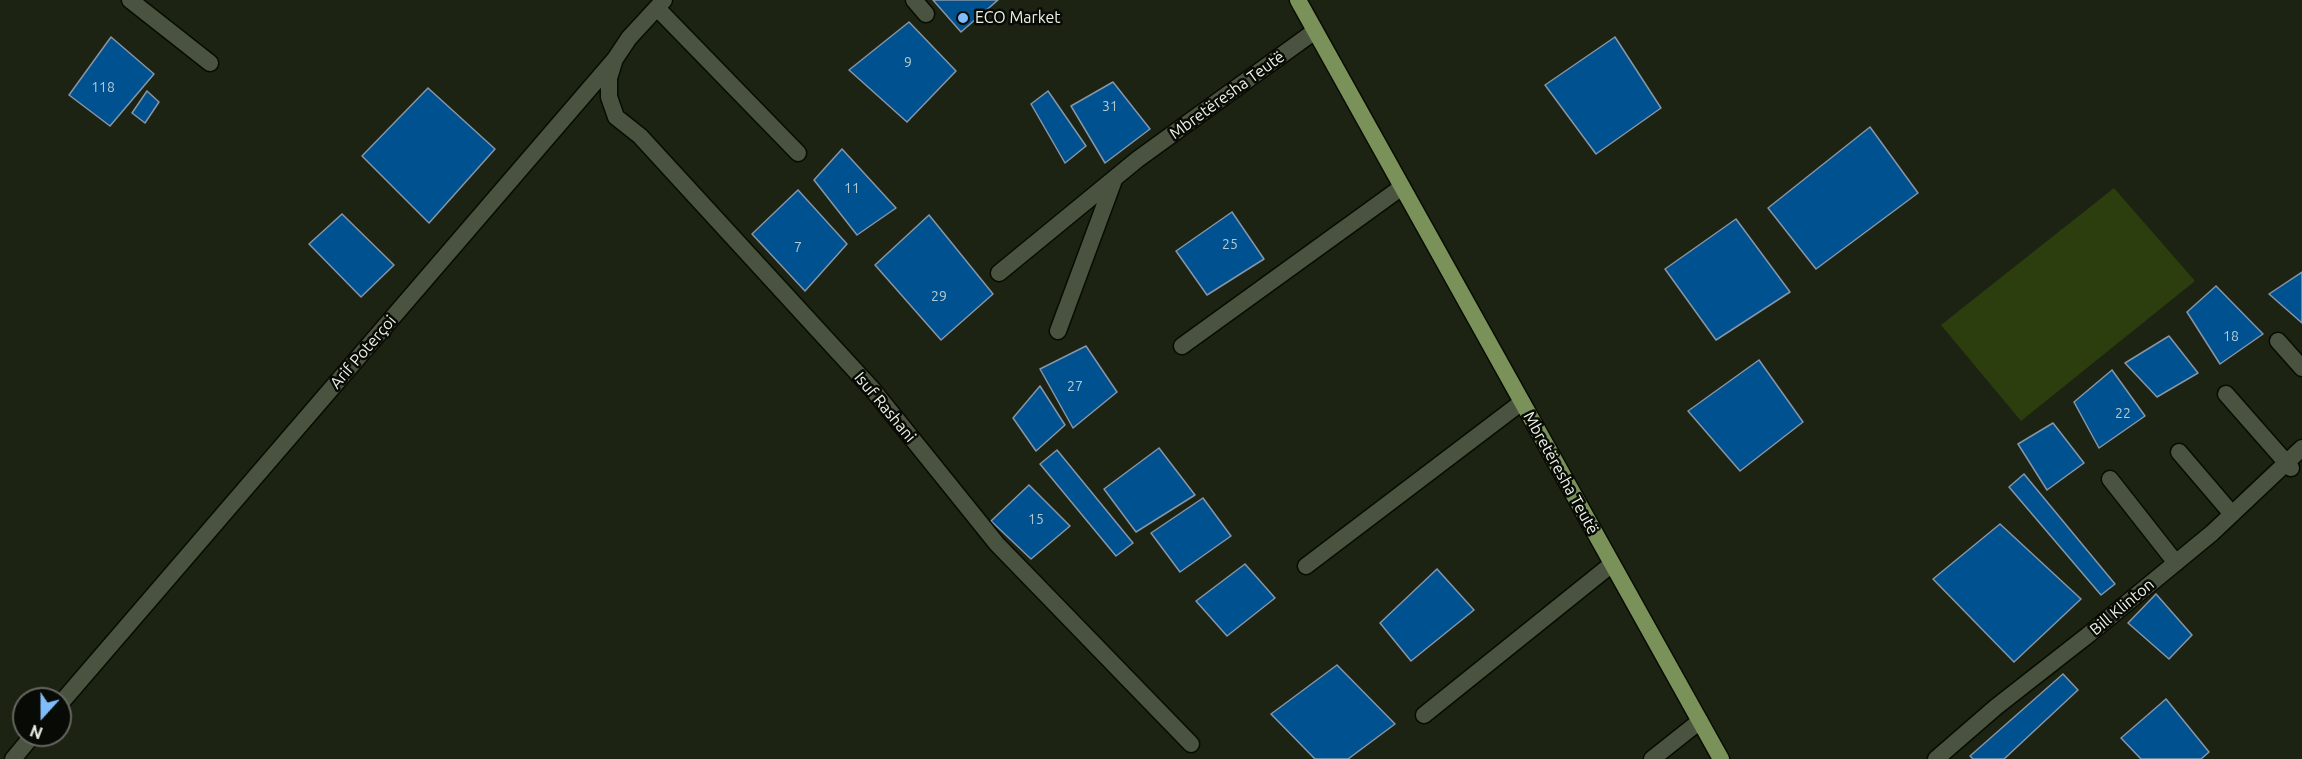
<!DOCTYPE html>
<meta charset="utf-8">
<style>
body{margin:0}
#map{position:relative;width:2302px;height:759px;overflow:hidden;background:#1c2313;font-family:Ubuntu,sans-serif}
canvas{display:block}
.north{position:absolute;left:12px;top:687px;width:60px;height:60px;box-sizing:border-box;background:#080b05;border:2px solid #64675f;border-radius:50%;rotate:201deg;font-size:16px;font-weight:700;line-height:24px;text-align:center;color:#edf2e7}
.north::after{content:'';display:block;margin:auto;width:21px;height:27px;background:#81bcfa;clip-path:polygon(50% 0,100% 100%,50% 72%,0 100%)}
</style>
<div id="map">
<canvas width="2302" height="759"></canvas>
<div class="north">N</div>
</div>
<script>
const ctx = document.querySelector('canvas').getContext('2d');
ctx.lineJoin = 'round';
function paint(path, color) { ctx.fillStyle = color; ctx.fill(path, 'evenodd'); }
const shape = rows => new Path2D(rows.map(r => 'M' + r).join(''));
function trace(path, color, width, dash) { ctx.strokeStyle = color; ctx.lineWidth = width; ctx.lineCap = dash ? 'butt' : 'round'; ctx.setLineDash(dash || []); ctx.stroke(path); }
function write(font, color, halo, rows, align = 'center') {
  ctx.font = font + ' Ubuntu,sans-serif'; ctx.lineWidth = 5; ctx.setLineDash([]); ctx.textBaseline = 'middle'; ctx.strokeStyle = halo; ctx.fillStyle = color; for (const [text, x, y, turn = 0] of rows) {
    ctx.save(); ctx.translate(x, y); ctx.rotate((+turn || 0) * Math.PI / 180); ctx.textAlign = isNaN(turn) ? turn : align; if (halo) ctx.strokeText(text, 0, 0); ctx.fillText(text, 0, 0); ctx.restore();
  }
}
paint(shape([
 [2114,188,2195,281,2021,421,1941,325]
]), '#2c3d0e');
const building = shape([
 [933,0,998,0,961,32,933,0],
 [909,22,956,71,907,122,849,70,909,22],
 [111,37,154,74,110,126,69,95,111,37],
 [1615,37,1661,108,1596,154,1545,85,1615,37],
 [1113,82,1150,129,1105,163,1071,106,1113,82],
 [428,88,495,149,429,223,362,156,428,88],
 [147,91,159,102,145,123,132,113,147,91],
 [1048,91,1086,146,1065,163,1031,104,1048,91],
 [1870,127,1918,193,1816,269,1768,208,1870,127],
 [842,149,896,208,857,235,814,180,842,149],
 [798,190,847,244,805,291,752,234,798,190],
 [1232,212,1264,259,1207,295,1176,251,1232,212],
 [342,214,394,265,361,297,309,244,342,214],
 [929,215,993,294,941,340,875,265,929,215],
 [1736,219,1790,292,1716,340,1665,269,1736,219],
 [2302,272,2302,323,2269,294,2302,272],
 [2216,286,2263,334,2220,364,2187,312,2216,286],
 [2169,336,2198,373,2157,397,2125,363,2169,336],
 [1086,346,1117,392,1073,428,1040,369,1086,346],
 [1759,360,1803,422,1740,471,1688,411,1759,360],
 [2112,370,2145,416,2099,448,2074,402,2112,370],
 [1040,386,1065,425,1036,451,1013,418,1040,386],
 [2053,423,2084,463,2047,490,2018,444,2053,423],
 [1159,448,1195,495,1136,532,1104,489,1159,448],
 [1057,450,1133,543,1116,556,1040,464,1057,450],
 [2024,474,2115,584,2101,595,2009,487,2024,474],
 [1029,485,1070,526,1031,559,991,521,1029,485],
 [1203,498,1231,536,1180,572,1151,533,1203,498],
 [2000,524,2081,599,2014,662,1933,579,2000,524],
 [1245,564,1275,598,1227,636,1196,601,1245,564],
 [1437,569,1474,610,1411,661,1380,623,1437,569],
 [2156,594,2192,635,2169,659,2128,623,2156,594],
 [1337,665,1395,724,1348,759,1315,759,1271,714,1337,665],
 [2063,674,2078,690,2004,759,1973,759,1970,756,2063,674],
 [2166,699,2209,752,2201,759,2141,759,2121,738,2166,699]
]);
paint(building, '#005190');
trace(building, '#8696a7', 1.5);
const service = shape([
 [130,0,210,63]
]);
const minor = shape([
 [914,0,926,14],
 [657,8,798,153],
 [614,62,609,78,609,97,616,117,640,136,873,390,997,544,1191,744],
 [999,273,1138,159,1315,31],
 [1058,331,1114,180],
 [2278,341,2302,368],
 [1182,346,1402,187],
 [2226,394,2291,468],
 [2179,452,2232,514],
 [2110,479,2176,563],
 [1306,566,1522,402],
 [60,704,615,59,629,38,664,0],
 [1424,715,1612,564],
 [13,759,33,735],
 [1652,759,1700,721],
 [1936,759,1996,707,2088,635,2212,533,2302,448]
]);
const primary = shape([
 [1298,0,1721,759]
]);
trace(service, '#070c01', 19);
trace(minor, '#070c01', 19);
trace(primary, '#070c01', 19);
trace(service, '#4a5240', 16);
trace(minor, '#4a5240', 16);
trace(primary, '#7a915a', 16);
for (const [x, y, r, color] of [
 [963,18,6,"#81bcfa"]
]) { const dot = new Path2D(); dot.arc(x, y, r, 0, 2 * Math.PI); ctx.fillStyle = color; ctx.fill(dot); trace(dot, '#080b05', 2); }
write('14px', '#b2cad1', null, [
 ["9",908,62],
 ["118",103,87],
 ["31",1110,106],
 ["11",852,188],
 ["25",1230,244],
 ["7",798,247],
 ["29",939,296],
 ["18",2231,336],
 ["27",1075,386],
 ["22",2123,413],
 ["15",1036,519]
]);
write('16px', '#edf2e7', '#080b05', [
 ["ECO Market",975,18]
], 'left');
write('16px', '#edf2e7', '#080b05', [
 ["Mbretëresha Teutë",1227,95,-36],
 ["Arif Poterçoi",363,352,-49],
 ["Isuf Rashani",885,407,50],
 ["Mbretëresha Teutë",1561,473,61],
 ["Bill Klinton",2122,607,-40]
]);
</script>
